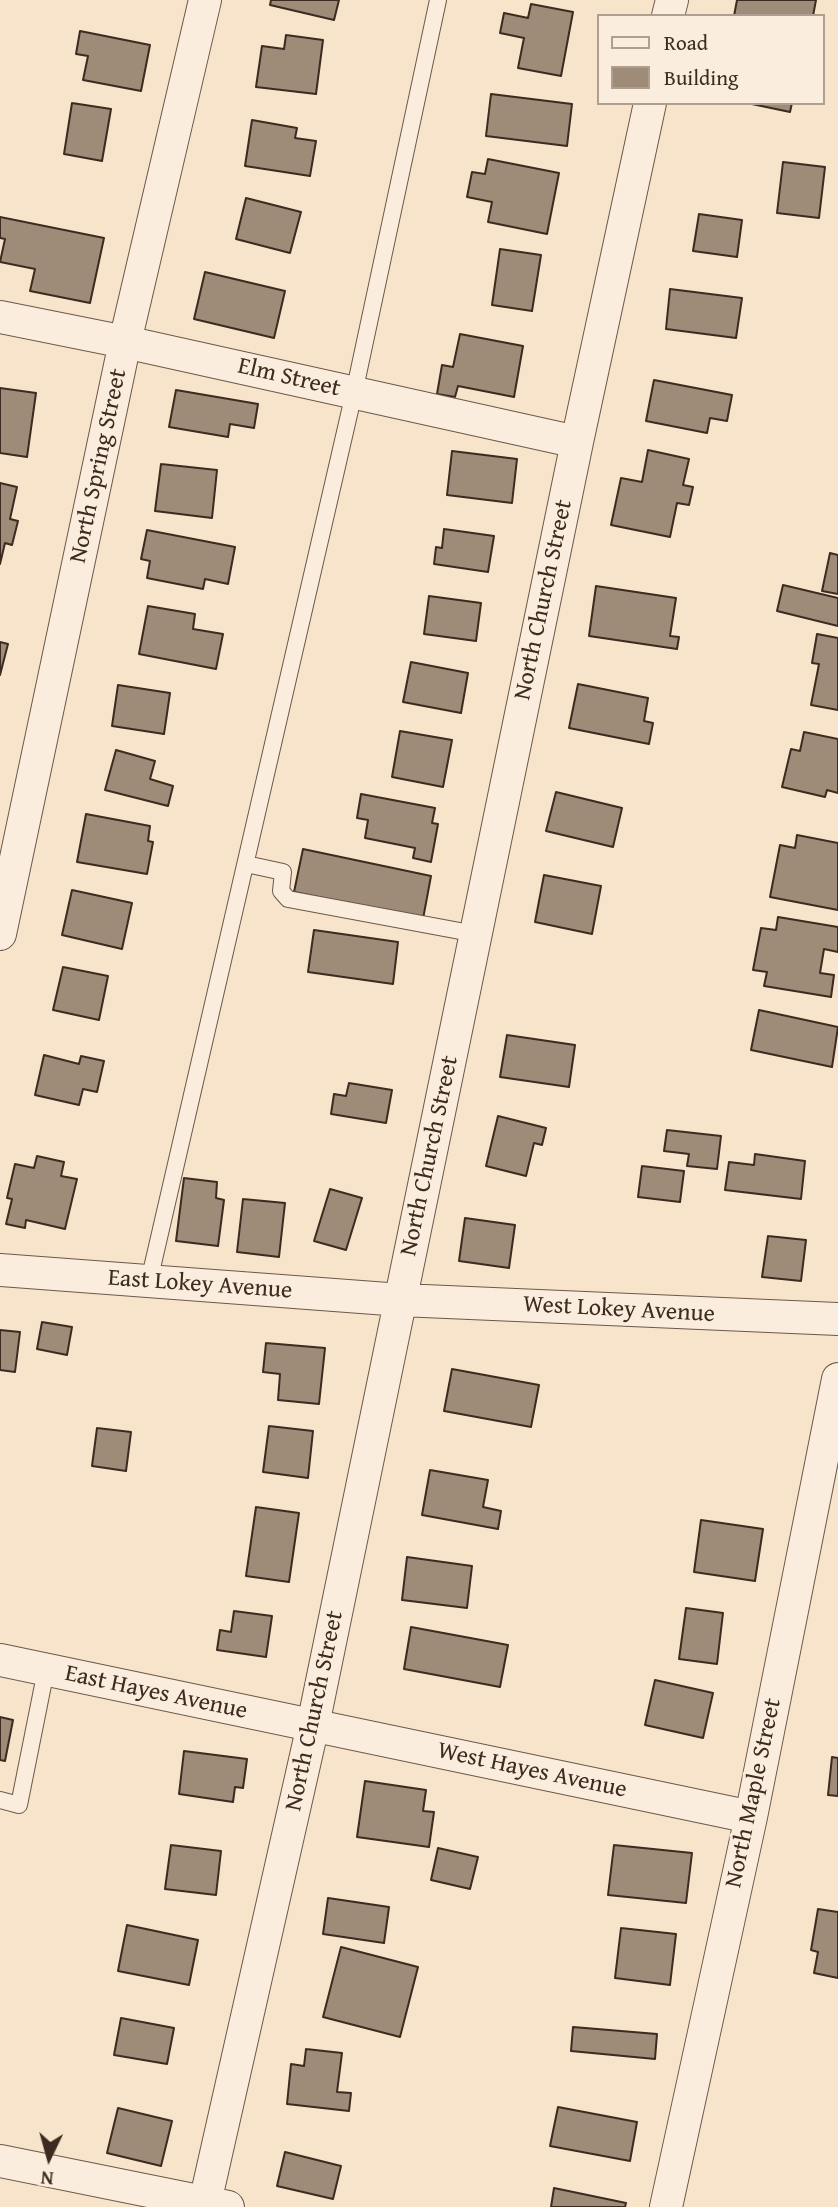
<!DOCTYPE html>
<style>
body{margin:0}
#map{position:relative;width:838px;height:2207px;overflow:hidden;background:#f7e4ca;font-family:"Gentium Book Plus",serif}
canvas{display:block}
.legend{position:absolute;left:597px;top:14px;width:228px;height:91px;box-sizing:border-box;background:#faeddd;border:2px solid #ae9f91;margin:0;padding:9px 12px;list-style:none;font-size:21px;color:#3d2a20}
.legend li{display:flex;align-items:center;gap:14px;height:35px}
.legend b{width:35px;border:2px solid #ae9f91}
.north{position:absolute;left:14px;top:2123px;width:70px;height:70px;-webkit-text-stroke:5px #faeddd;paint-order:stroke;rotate:185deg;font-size:19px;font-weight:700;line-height:28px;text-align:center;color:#3d2a20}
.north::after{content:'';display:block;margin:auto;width:24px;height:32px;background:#3d2a20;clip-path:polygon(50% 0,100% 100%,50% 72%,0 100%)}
</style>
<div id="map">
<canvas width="838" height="2207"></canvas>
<ul class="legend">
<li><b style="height:9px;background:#faeddd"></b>Road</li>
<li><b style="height:19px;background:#9e8b78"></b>Building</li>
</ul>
<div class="north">N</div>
</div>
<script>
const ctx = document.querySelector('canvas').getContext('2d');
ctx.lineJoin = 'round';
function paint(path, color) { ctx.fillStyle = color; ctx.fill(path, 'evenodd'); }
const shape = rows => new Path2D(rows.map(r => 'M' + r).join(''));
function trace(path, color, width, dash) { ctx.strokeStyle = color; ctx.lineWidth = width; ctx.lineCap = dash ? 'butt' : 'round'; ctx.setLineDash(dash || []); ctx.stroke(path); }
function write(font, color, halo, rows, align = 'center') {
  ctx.font = font + ' "Gentium Book Plus",serif'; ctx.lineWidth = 6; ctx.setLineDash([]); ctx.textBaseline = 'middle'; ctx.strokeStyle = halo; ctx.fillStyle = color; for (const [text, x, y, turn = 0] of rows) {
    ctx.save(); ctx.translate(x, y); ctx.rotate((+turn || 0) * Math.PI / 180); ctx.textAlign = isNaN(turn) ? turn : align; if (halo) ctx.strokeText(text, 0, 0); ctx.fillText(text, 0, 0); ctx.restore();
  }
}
const building = shape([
 [271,0,339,0,334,20,270,5,271,0],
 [737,0,816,0,813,16,734,16,737,0],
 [531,4,573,12,561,76,518,68,524,38,500,33,504,13,528,18,531,4],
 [80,31,150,45,141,91,83,80,88,56,76,54,80,31],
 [286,35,323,40,316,94,256,87,262,46,284,49,286,35],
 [491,94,572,104,567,146,486,136,491,94],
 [72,103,111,109,102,161,64,154,72,103],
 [747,103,792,103,790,112,747,103],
 [252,120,297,128,295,138,316,141,310,176,245,166,252,120],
 [488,159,559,173,547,234,488,222,492,202,467,197,472,172,485,174,488,159],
 [783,162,825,167,819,218,777,213,783,162],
 [246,198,301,212,290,253,236,239,246,198],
 [699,214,742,220,737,257,693,251,699,214],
 [0,217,104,238,90,303,30,291,35,269,0,262,5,239,0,238,0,217],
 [500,249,541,255,532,311,492,305,500,249],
 [205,272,285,291,274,338,194,319,205,272],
 [670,289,742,298,736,338,666,329,670,289],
 [460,334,523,346,514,397,458,386,455,397,437,394,442,365,453,367,460,334],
 [654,380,732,395,727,421,710,418,707,433,646,421,654,380],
 [0,388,36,393,27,457,0,453,0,388],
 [176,390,258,404,254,428,230,424,228,437,169,427,176,390],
 [648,450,689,459,683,485,693,487,689,505,677,503,670,537,611,525,621,478,642,482,648,450],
 [452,451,517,459,512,503,447,495,452,451],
 [161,464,217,470,212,518,155,511,161,464],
 [0,483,17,487,10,519,18,521,12,545,5,543,0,564,0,483],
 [444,529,494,536,488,572,434,564,436,547,442,548,444,529],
 [147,530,235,547,228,584,205,579,203,589,147,578,150,561,141,559,147,530],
 [830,553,838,555,838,594,822,591,830,553],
 [783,585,838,598,838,626,777,611,783,585],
 [596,586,676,598,670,636,679,637,677,649,589,636,596,586],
 [429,596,481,603,476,641,424,634,429,596],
 [148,606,195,614,193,629,223,634,216,669,139,654,148,606],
 [817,634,838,638,838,710,811,705,819,664,812,663,817,634],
 [0,642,8,644,0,675,0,642],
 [411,662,468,673,461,713,403,702,411,662],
 [578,684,648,698,644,721,653,723,649,744,569,728,578,684],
 [118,685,170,693,164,734,112,726,118,685],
 [400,731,452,740,443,787,392,777,400,731],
 [804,732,838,739,838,793,827,790,825,797,782,787,791,749,800,751,804,732],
 [116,750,155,761,150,779,173,786,168,806,105,790,116,750],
 [556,792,622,808,613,847,546,831,556,792],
 [361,794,435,808,432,823,438,824,431,862,413,858,415,848,365,838,368,820,357,818,361,794],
 [86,814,150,826,148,841,153,842,147,874,77,862,86,814],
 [797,835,838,843,838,910,770,897,780,845,795,848,797,835],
 [303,849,431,876,423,919,294,892,303,849],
 [544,875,601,886,592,934,535,922,544,875],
 [72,890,132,903,122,949,62,935,72,890],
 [778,917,838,927,838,952,824,949,820,973,834,975,831,997,764,986,767,972,753,970,761,928,776,930,778,917],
 [314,930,398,942,393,984,308,972,314,930],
 [63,967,108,976,99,1020,53,1010,63,967],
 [759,1010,838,1027,832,1067,751,1050,759,1010],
 [507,1035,575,1045,569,1087,500,1077,507,1035],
 [44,1055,79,1064,81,1056,104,1061,97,1092,83,1089,79,1105,35,1095,44,1055],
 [349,1083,392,1090,386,1123,331,1114,334,1094,346,1096,349,1083],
 [498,1116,546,1128,542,1145,534,1143,526,1176,486,1166,498,1116],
 [667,1130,721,1136,717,1169,687,1166,689,1154,664,1151,667,1130],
 [755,1154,805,1161,801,1199,725,1190,729,1162,754,1165,755,1154],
 [37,1156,64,1162,61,1176,77,1179,65,1229,26,1220,25,1228,6,1224,12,1199,7,1198,15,1164,34,1168,37,1156],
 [642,1166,684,1171,680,1202,638,1197,642,1166],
 [184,1178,217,1182,216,1198,224,1200,218,1246,176,1241,184,1178],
 [330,1189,362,1198,346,1250,314,1241,330,1189],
 [243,1199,285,1203,279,1257,237,1252,243,1199],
 [465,1218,515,1225,509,1268,459,1261,465,1218],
 [768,1236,806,1240,801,1281,762,1277,768,1236],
 [42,1322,72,1327,67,1355,37,1349,42,1322],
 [0,1330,20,1332,15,1372,0,1370,0,1330],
 [266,1343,325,1348,319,1404,278,1400,280,1374,263,1372,266,1343],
 [452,1369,539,1385,531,1427,444,1411,452,1369],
 [269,1426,313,1431,308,1478,263,1472,269,1426],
 [97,1428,131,1432,126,1471,92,1466,97,1428],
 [430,1470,488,1480,483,1507,501,1511,498,1529,422,1515,430,1470],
 [256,1507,299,1513,289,1582,246,1576,256,1507],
 [701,1520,763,1529,755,1581,694,1572,701,1520],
 [407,1557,472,1566,467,1608,402,1600,407,1557],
 [686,1608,723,1613,717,1664,679,1659,686,1608],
 [234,1611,272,1616,266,1657,217,1650,220,1630,231,1632,234,1611],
 [411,1627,508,1645,500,1687,404,1669,411,1627],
 [655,1680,713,1693,703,1738,645,1725,655,1680],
 [0,1717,13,1720,5,1761,0,1760,0,1717],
 [184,1751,247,1759,243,1788,235,1787,233,1802,179,1794,184,1751],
 [832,1757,838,1758,838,1796,828,1795,832,1757],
 [365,1781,426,1790,423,1811,434,1812,429,1847,357,1837,365,1781],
 [171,1845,221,1851,216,1895,165,1889,171,1845],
 [614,1845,692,1853,686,1903,608,1895,614,1845],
 [438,1848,478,1857,470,1889,431,1880,438,1848],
 [328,1898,389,1907,384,1943,323,1934,328,1898],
 [818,1909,838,1912,838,1978,814,1973,818,1952,811,1950,818,1909],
 [127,1925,198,1940,189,1985,118,1971,127,1925],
 [621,1928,676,1934,670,1985,615,1978,621,1928],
 [341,1947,418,1967,400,2037,323,2017,341,1947],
 [121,2018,174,2028,167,2064,114,2055,121,2018],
 [573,2027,657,2034,655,2059,571,2051,573,2027],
 [306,2049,342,2053,337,2092,351,2093,349,2111,287,2104,291,2064,304,2066,306,2049],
 [558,2107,637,2122,630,2161,550,2146,558,2107],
 [118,2108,172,2121,161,2166,107,2153,118,2108],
 [285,2152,341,2166,333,2199,277,2186,285,2152],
 [554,2188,626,2203,625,2207,551,2207,554,2188]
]);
paint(building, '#9e8b78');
trace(building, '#3d2a20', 2);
const lane = shape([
 [246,864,283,872,281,891,288,899,476,934],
 [149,1281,354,393,438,0],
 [0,1800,19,1805,46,1670]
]);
const street = shape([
 [668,16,672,0],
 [0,317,125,342,577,442],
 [0,934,125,342,205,0],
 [0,1270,401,1300,838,1319],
 [0,1660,751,1817],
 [0,2161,228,2207],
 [204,2207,313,1725,577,442,650,103],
 [666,2207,751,1817,838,1379]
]);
trace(lane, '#6c584a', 18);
trace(street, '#6c584a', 34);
trace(lane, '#faeddd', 16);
trace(street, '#faeddd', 32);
write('24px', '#3d2a20', '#faeddd', [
 ["Elm Street",289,378,13],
 ["North Spring Street",99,466,-78],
 ["North Church Street",544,600,-78],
 ["North Church Street",430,1156,-78],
 ["East Lokey Avenue",200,1285,4],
 ["West Lokey Avenue",619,1310,3],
 ["East Hayes Avenue",156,1693,12],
 ["North Church Street",315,1711,-78],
 ["West Hayes Avenue",532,1771,12],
 ["North Maple Street",754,1793,-78]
]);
</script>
